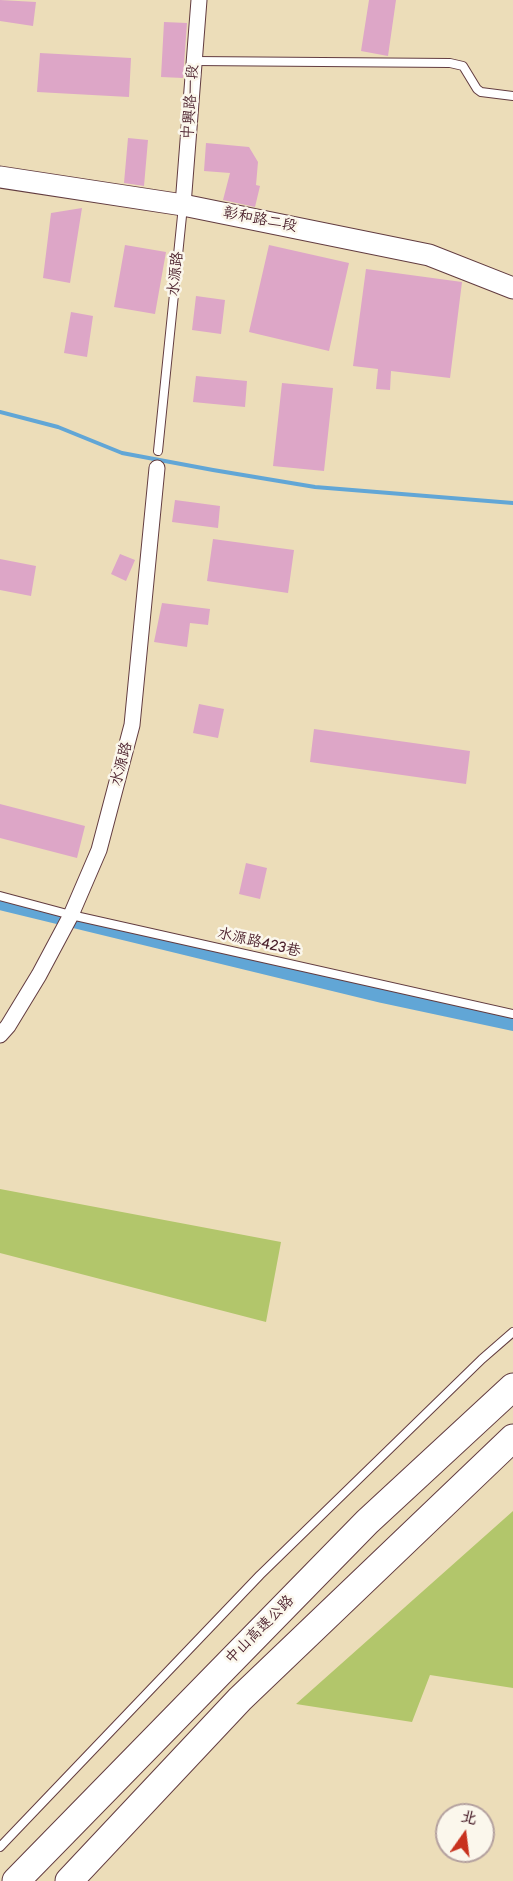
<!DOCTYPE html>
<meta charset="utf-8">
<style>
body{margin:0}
#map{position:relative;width:513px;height:1881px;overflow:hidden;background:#ecddb9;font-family:Pangolin,"LXGW WenKai TC",sans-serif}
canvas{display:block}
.north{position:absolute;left:435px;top:1803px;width:60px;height:60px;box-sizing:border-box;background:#fbf7ec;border:2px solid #b4a19f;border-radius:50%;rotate:14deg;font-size:16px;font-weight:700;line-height:24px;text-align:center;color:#4a1f2b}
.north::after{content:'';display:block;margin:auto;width:21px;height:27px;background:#c8321e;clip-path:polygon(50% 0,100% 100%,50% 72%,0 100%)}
</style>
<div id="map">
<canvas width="513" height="1881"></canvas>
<div class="north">北</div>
</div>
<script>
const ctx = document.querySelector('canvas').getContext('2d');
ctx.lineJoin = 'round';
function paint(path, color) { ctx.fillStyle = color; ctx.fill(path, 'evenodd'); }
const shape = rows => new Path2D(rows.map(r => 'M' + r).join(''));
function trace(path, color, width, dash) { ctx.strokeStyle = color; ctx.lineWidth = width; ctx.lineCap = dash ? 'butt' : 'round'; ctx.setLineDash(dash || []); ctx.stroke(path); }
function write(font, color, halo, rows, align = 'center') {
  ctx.font = font + ' Pangolin,"LXGW WenKai TC",sans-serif'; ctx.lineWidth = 5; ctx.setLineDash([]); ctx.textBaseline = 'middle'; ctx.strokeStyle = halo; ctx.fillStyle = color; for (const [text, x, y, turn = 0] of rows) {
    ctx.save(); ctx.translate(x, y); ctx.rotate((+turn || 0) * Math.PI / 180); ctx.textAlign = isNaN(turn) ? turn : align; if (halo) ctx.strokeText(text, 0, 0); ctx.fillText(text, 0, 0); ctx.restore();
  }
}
paint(shape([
 [0,1189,281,1242,266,1322,0,1253],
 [513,1511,513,1688,430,1675,412,1722,296,1704]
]), '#b2c66b');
trace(shape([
 [0,412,58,427,122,453,213,470,315,487,513,503]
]), '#61a6d6', 4);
trace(shape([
 [0,903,382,996,513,1024]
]), '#61a6d6', 14);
paint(shape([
 [0,0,36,2,33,26,0,21],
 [369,0,396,0,388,56,361,51],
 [164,22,187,23,183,78,161,77],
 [40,53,131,58,129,97,37,92],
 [128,138,148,140,144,186,124,183],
 [206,143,249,147,258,162,256,185,260,186,255,207,223,200,230,173,204,171],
 [82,208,70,283,43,278,51,213],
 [125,245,166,252,155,314,114,307],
 [269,245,349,263,329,351,249,332],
 [366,269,462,282,450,378,391,371,390,390,376,389,378,369,353,366],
 [196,296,225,300,221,334,192,330],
 [71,312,93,316,87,357,64,353],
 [196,376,247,381,245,407,193,402],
 [282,383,333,388,324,471,273,466],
 [175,500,220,506,218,528,172,522],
 [213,539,294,550,288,593,207,581],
 [120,554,135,560,126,581,111,574],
 [0,559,36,566,31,596,0,590],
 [162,603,210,609,208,625,190,623,187,647,154,642],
 [199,704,224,709,218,738,193,733],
 [314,729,470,751,466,784,310,762],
 [0,804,85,826,77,858,0,838],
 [246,863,267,868,260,899,239,894]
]), '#dda6c7');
const lane = shape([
 [194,61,450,63,463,66,477,89,481,92,513,96],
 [158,451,183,206],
 [0,896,71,915,513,1014],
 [0,1847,260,1575,482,1359,513,1332]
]);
const street = shape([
 [183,205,199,0],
 [0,1035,8,1026,39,975,71,915,99,850,132,725,157,468]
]);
const secondary = shape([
 [0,177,183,205,429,255,513,288]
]);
const highway = shape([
 [16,1881,367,1522,513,1387],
 [69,1881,240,1699,513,1438]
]);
trace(lane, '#623c40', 10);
trace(street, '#623c40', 17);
trace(secondary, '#623c40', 23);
trace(highway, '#623c40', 29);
trace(lane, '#fff', 8);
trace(street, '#fff', 15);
trace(secondary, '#fff', 21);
trace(highway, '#fff', 27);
write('15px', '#4a1f2b', '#fbf7ec', [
 ["中興路一段",191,102,-86],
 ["彰和路二段",260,220,11],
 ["水源路",176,274,-84],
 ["水源路",122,764,-75],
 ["水源路423巷",259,943,13],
 ["中山高速公路",260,1630,-45]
]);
</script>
